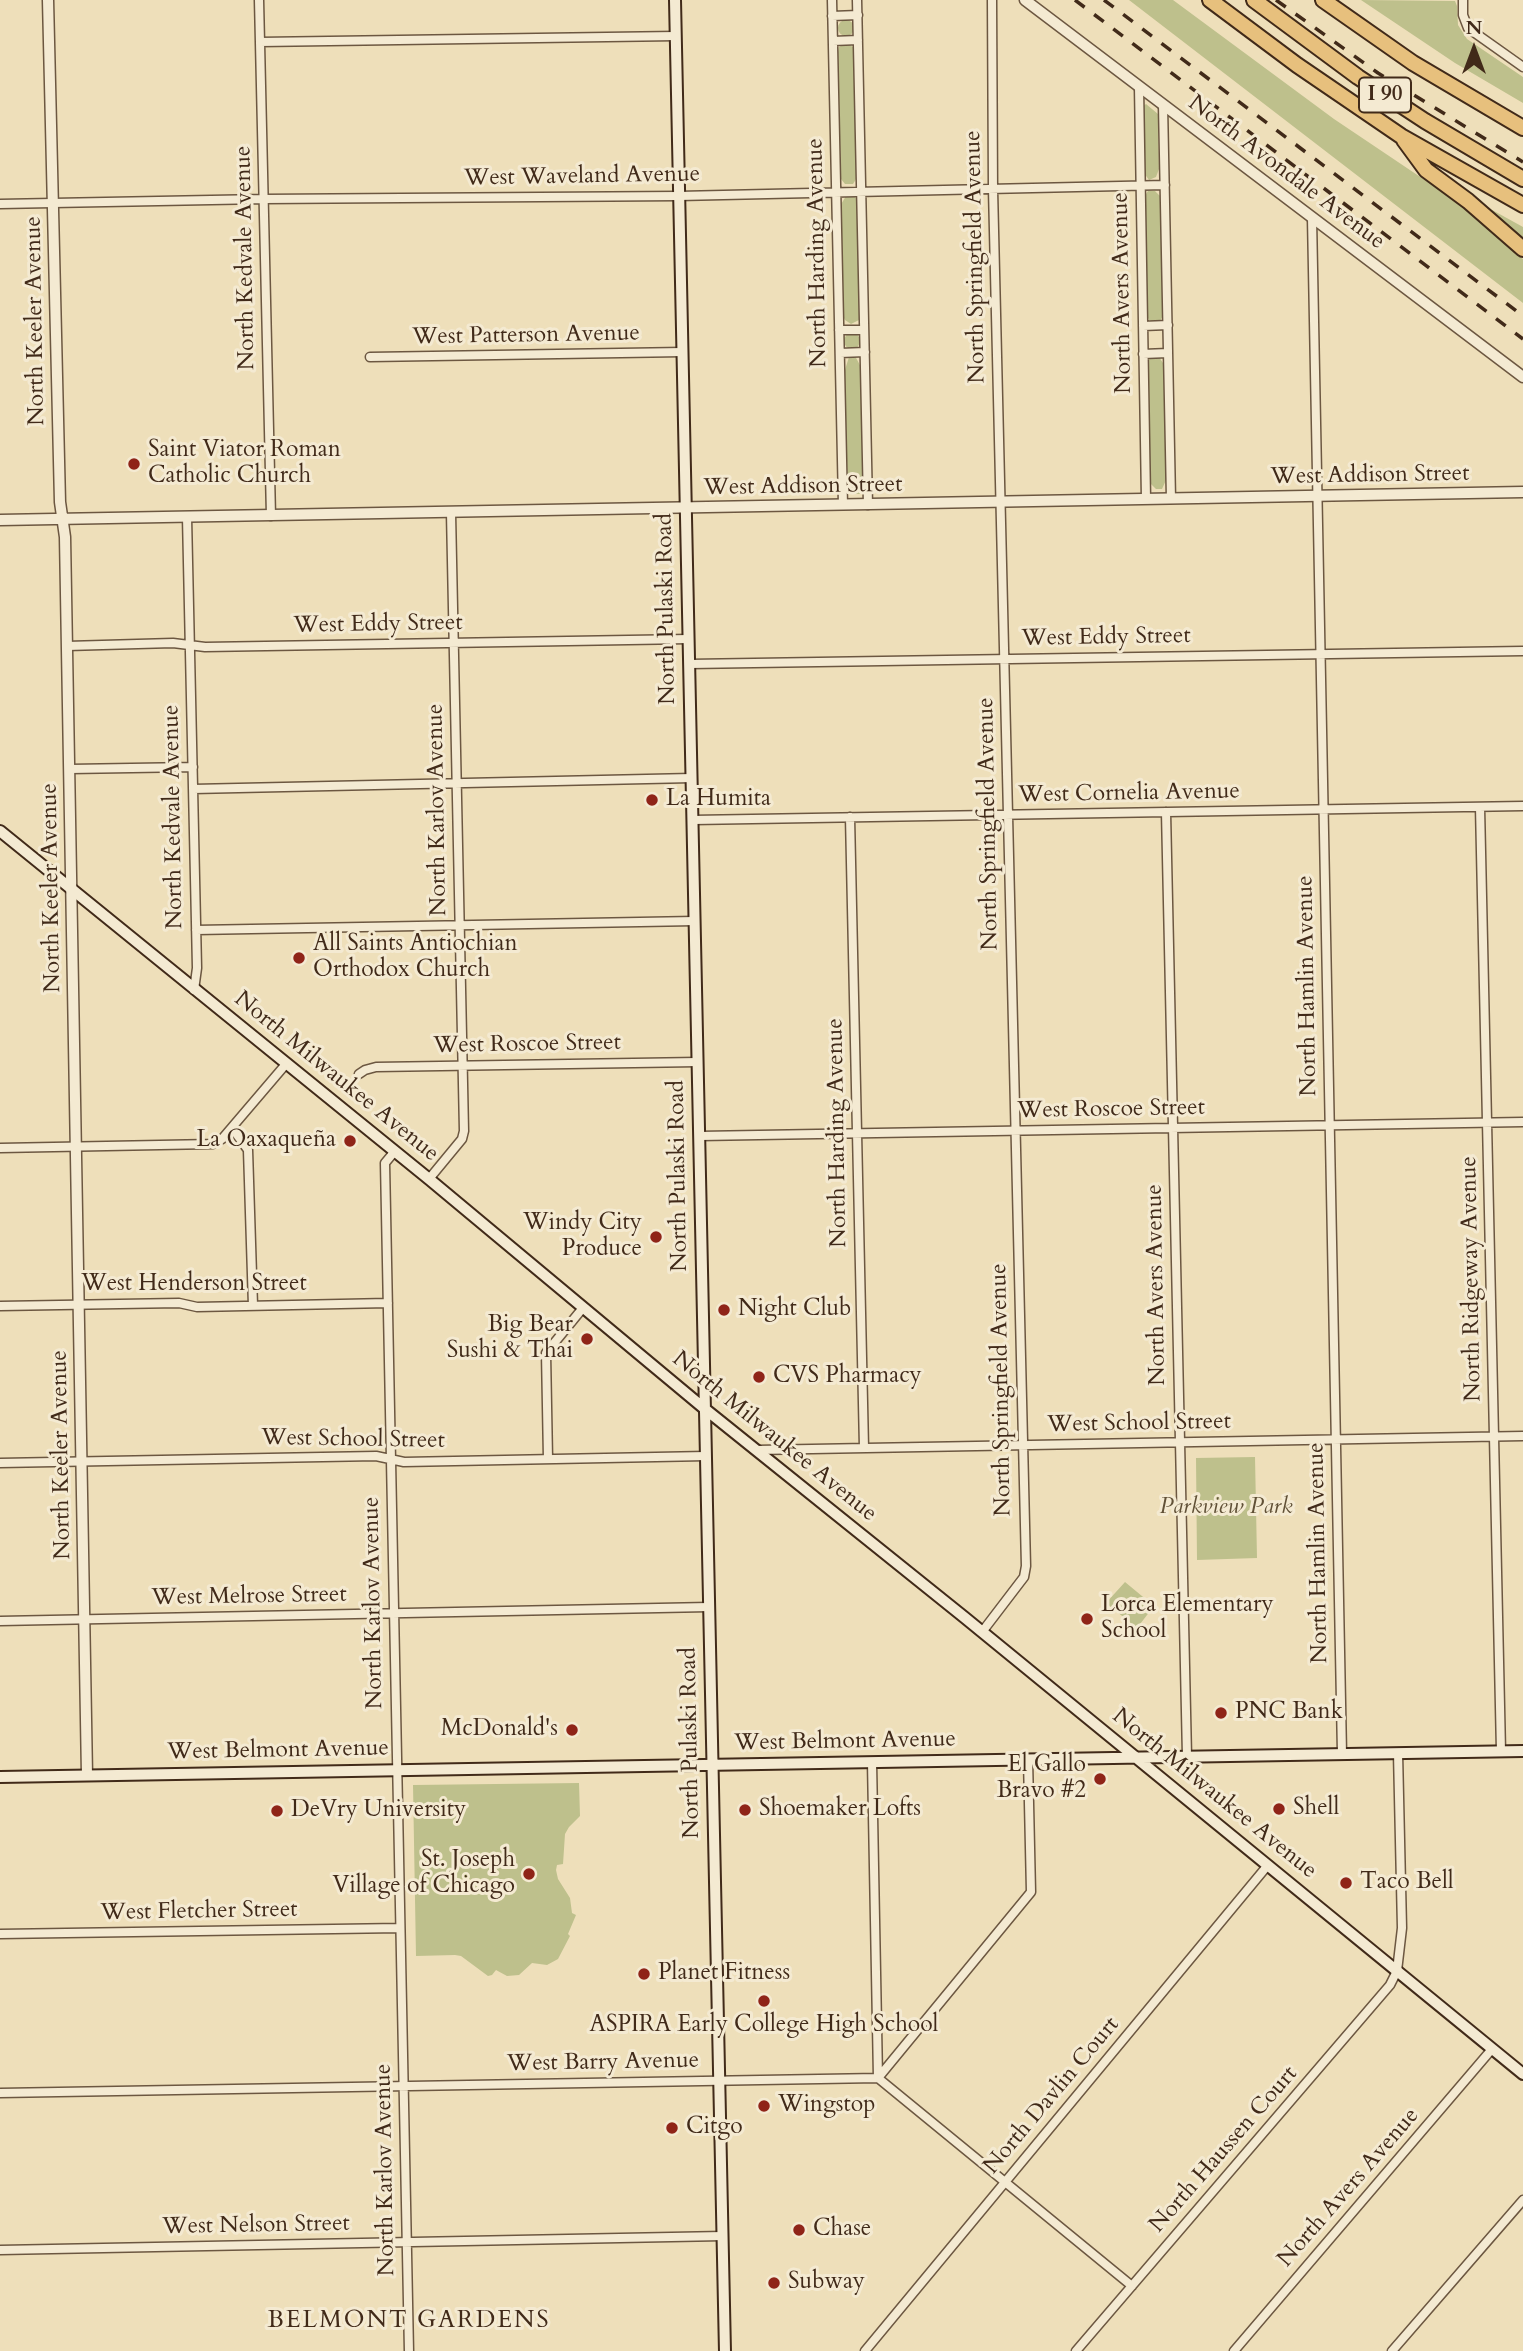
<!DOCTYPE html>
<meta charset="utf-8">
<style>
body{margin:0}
#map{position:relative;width:1523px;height:2351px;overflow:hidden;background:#eedfba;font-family:Cardo,serif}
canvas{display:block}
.north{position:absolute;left:1439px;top:14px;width:70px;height:70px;-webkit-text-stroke:5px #f4ead2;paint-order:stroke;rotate:0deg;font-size:19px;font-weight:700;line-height:28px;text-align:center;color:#412a19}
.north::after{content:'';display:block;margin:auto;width:24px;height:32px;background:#412a19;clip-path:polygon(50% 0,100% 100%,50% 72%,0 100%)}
</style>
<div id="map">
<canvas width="1523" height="2351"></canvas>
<div class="north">N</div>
</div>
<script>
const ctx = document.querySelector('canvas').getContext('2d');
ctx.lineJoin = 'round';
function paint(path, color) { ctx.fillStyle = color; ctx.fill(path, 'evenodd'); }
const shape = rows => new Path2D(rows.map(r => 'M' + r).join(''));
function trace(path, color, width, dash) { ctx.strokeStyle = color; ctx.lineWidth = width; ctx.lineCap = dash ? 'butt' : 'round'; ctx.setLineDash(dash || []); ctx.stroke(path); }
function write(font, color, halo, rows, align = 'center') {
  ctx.font = font + ' Cardo,serif'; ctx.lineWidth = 6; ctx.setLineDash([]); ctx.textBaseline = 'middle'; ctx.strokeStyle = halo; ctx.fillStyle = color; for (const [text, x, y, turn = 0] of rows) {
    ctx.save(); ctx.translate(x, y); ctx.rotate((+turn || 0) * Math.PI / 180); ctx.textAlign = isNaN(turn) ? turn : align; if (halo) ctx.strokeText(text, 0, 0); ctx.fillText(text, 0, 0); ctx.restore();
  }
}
paint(shape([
 [1129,0,1173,0,1334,119,1462,205,1523,259,1523,303],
 [1361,0,1455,1,1457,6,1458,25,1467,39,1523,77,1523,103,1455,63],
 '838 28a8 8 0 1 1 16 0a8 8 0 1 1-16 0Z',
 [846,43,853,47,854,52,858,176,853,184,845,184,841,179,838,52,839,47],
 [1146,104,1158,114,1159,169,1156,177,1149,180,1144,173,1142,107],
 [1148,191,1155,191,1161,197,1164,314,1160,321,1156,322,1149,320,1145,311,1144,197],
 [846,196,854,196,858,201,861,315,859,320,851,324,845,320,843,316,840,206],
 [1485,206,1523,227,1523,241,1484,207],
 '844 341a8 8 0 1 1 16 0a8 8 0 1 1-16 0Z',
 [855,356,861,367,864,486,862,494,853,494,848,489,844,373,849,357],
 [1159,357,1165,366,1167,478,1162,489,1156,489,1150,483,1147,364,1150,358],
 [1255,1457,1257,1558,1197,1560,1196,1458],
 [1125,1582,1154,1606,1137,1628,1106,1603],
 [579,1783,580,1816,569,1827,565,1834,563,1864,557,1865,556,1870,558,1879,570,1898,572,1913,576,1915,568,1934,570,1936,558,1959,547,1965,532,1963,519,1975,507,1976,496,1970,492,1975,488,1976,461,1956,455,1955,416,1956,413,1785]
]), '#bec08c');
const minor = shape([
 [259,0,271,516],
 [832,0,843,505],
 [857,0,868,505],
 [1463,0,1463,15,1468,28,1523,67],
 [832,16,858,15],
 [833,41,858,40],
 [260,42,676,36],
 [1139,87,1146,499],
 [1163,105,1171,499],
 [0,204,264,199,679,196,1165,185],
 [1312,218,1342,1754],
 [1143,326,1168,325],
 [839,330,864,330],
 [840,353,865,352],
 [1143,354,1168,353],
 [370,357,683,352],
 [187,517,197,968,194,990],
 [67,646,173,643,205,647,689,639],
 [690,664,1523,651],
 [70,769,193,767],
 [193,789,692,778],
 [1480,807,1501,1751],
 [1166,812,1187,1756],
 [850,817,864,1448],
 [693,820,1523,806],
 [196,930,695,921],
 [359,1074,365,1070,376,1067,698,1062],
 [232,1128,248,1150,253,1306],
 [700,1136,1523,1122],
 [0,1148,213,1144,222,1139,286,1064],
 [395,1151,385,1163,409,2351],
 [429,1179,462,1139,464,1131,451,513],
 [0,1306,179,1303,197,1307,388,1303],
 [757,1450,1523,1436],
 [548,1459,546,1353,582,1309],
 [0,1463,376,1456,404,1462,706,1456],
 [0,1621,709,1607],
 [982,1632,1024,1577,1026,1566,993,189,992,0],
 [872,1762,878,2078],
 [0,1934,400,1928],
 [878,2078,1031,1892,1028,1759],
 [0,2093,878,2078,1132,2286],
 [0,2250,723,2236],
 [865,2351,1268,1865],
 [1076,2351,1390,1985,1397,1971,1402,1928,1398,1753],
 [1234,2351,1492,2049],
 [1392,2351,1523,2200]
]);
const tertiary = shape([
 [48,0,60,502,65,537,87,1775],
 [1025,0,1523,377],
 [0,520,1523,492]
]);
const secondary = shape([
 [675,0,725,2351],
 [0,831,429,1179,705,1409,964,1617,1523,2074],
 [0,1777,1523,1751]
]);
const motorway = shape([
 [1210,0,1297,65,1401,136,1523,205],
 [1254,0,1358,77,1425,121,1523,179],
 [1323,0,1413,63,1523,128],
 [1404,140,1426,170,1468,201,1523,249]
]);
trace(minor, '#6c5741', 11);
trace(tertiary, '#6c5741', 13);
trace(secondary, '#412a19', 14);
trace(motorway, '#412a19', 18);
trace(minor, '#f4ead2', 8);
trace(tertiary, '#f4ead2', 10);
trace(secondary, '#f4ead2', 10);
trace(motorway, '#e7c07d', 14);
trace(shape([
 [1075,0,1523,339],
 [1104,0,1523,316],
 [1276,0,1378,73,1523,162]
]), '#412a19', 3.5, [12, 12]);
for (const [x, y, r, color] of [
 [134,464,7,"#8f2418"],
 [652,800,7,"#8f2418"],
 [299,958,7,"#8f2418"],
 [350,1141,7,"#8f2418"],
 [656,1237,7,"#8f2418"],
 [724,1310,7,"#8f2418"],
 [587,1339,7,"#8f2418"],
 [759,1377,7,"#8f2418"],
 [1087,1619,7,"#8f2418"],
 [1221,1713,7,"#8f2418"],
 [572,1730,7,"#8f2418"],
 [1100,1779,7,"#8f2418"],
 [1279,1809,7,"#8f2418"],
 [745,1810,7,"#8f2418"],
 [277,1811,7,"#8f2418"],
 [529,1874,7,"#8f2418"],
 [1346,1883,7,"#8f2418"],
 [644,1974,7,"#8f2418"],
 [764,2001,7,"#8f2418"],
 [764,2106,7,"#8f2418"],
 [672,2128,7,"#8f2418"],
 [799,2230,7,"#8f2418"],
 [774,2283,7,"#8f2418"]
]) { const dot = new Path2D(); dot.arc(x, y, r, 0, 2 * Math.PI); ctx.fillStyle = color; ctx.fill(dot); trace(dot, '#f4ead2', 2.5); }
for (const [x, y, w] of [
 [1385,95,52]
]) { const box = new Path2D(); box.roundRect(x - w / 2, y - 17.5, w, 35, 5); ctx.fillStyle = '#f4ead2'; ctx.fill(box); trace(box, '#412a19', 2); }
write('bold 21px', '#412a19', null, [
 ["I 90",1385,95]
]);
write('23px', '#412a19', '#f4ead2', [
 ["North Avondale Avenue",1286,173,37],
 ["West Waveland Avenue",582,177,-1],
 ["North Harding Avenue",818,253,-91],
 ["North Springfield Avenue",976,257,-91],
 ["North Kedvale Avenue",246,258,-91],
 ["North Avers Avenue",1123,293,-91],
 ["North Keeler Avenue",36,321,-91],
 ["West Patterson Avenue",526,336,-1],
 ["West Addison Street",1370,476,-1],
 ["West Addison Street",803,487,-1],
 ["North Pulaski Road",667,609,-91],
 ["West Eddy Street",378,625,-1],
 ["West Eddy Street",1106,638,-1],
 ["West Cornelia Avenue",1129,794,-1],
 ["North Karlov Avenue",438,810,-91],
 ["North Kedvale Avenue",174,817,-91],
 ["North Springfield Avenue",989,824,-91],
 ["North Keeler Avenue",52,888,-91],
 ["North Hamlin Avenue",1308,986,-91],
 ["West Roscoe Street",527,1045,-1],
 ["North Milwaukee Avenue",336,1077,39],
 ["West Roscoe Street",1111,1110,-1],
 ["North Harding Avenue",838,1133,-91],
 ["North Pulaski Road",679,1176,-91],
 ["North Ridgeway Avenue",1472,1279,-91],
 ["West Henderson Street",194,1285],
 ["North Avers Avenue",1157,1285,-91],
 ["North Springfield Avenue",1002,1390,-91],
 ["West School Street",1139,1424,-1],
 ["North Milwaukee Avenue",774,1437,39],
 ["West School Street",353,1440,1],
 ["North Keeler Avenue",62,1455,-91],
 ["North Hamlin Avenue",1319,1553,-91],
 ["West Melrose Street",249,1597,-1],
 ["North Karlov Avenue",374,1603,-91],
 ["West Belmont Avenue",845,1742,-1],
 ["North Pulaski Road",691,1743,-91],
 ["West Belmont Avenue",278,1751,-1],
 ["North Milwaukee Avenue",1214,1794,39],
 ["West Fletcher Street",199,1912,-1],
 ["West Barry Avenue",603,2063,-1],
 ["North Davlin Court",1052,2096,-50],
 ["North Haussen Court",1224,2150,-49],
 ["North Karlov Avenue",386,2170,-91],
 ["North Avers Avenue",1349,2188,-49],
 ["West Nelson Street",256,2226,-1]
]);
write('23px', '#412a19', '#f4ead2', [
 ["Saint Viator Roman",148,451],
 ["Catholic Church",148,477],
 ["La Humita",666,800],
 ["All Saints Antiochian",313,945],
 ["Orthodox Church",313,971],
 ["La Oaxaqueña",336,1141,"right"],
 ["Windy City",642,1224,"right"],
 ["Produce",642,1250,"right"],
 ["Night Club",738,1310],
 ["Big Bear",573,1326,"right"],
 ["Sushi & Thai",573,1352,"right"],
 ["CVS Pharmacy",773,1377],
 ["Lorca Elementary",1101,1606],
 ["School",1101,1632],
 ["PNC Bank",1235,1713],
 ["McDonald's",558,1730,"right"],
 ["El Gallo",1086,1766,"right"],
 ["Bravo #2",1086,1792,"right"],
 ["Shell",1293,1809],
 ["Shoemaker Lofts",759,1810],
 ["DeVry University",291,1811],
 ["St. Joseph",515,1861,"right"],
 ["Village of Chicago",515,1887,"right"],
 ["Taco Bell",1360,1883],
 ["Planet Fitness",658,1974],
 ["ASPIRA Early College High School",764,2026,"center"],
 ["Wingstop",778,2106],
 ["Citgo",686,2128],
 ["Chase",813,2230],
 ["Subway",788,2283]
], 'left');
write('italic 23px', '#605036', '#f4ead2', [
 ["Parkview Park",1226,1508]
]);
ctx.letterSpacing = '2px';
write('24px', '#412a19', '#f4ead2', [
 ["BELMONT GARDENS",409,2321]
]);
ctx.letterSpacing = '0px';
</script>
